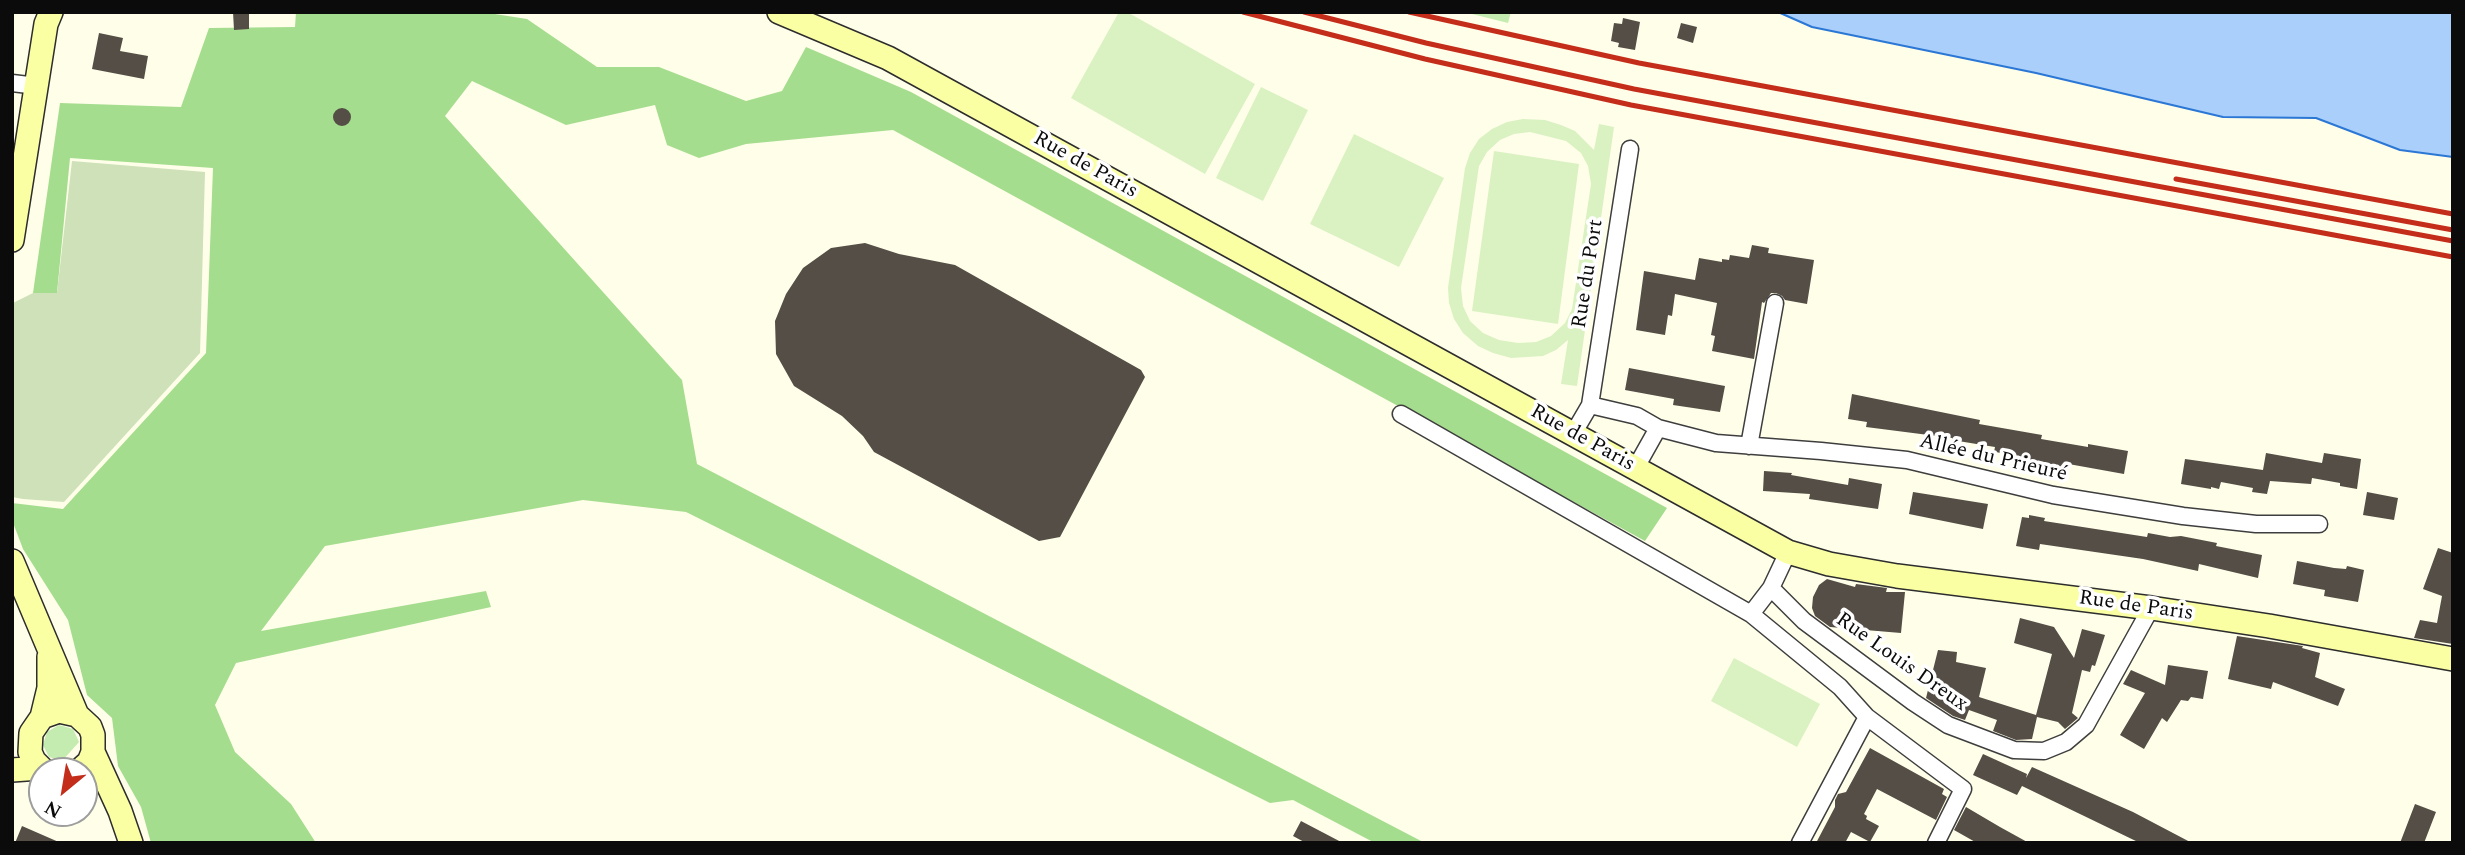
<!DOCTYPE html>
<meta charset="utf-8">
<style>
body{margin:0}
#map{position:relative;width:2465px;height:855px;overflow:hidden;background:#fffee9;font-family:Spectral,serif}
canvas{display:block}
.frame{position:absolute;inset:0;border:14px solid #0b0b0b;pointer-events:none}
.north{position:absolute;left:28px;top:757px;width:70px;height:70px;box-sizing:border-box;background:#fff;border:2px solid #9d9d9d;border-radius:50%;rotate:210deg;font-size:19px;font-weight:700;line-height:28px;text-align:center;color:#0b0b0b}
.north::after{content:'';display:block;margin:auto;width:24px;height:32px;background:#c32d1a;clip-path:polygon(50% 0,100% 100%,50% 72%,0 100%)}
</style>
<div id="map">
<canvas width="2465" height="855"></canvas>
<div class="frame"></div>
<div class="north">N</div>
</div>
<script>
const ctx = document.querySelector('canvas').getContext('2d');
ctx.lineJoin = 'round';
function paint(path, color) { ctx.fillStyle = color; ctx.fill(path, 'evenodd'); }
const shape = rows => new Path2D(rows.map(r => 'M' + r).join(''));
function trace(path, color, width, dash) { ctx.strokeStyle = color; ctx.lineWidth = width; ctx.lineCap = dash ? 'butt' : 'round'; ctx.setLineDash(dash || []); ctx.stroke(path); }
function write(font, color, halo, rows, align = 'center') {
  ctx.font = font + ' Spectral,serif'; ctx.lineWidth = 7; ctx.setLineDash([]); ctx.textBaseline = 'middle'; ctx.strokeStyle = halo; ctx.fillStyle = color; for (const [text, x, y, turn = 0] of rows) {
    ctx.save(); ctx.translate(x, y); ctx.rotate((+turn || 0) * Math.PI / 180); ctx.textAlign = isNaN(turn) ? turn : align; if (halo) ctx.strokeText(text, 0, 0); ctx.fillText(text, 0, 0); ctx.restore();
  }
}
paint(shape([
 [1464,12,1511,12,1508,23],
 [59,725,73,729,79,742,62,761,49,757,43,745,47,732]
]), '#c5ecb0');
paint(shape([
 [296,12,482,12,527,19,597,67,659,67,746,101,782,91,806,47,911,92,1667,508,1645,541,893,130,746,144,699,158,667,145,655,105,566,125,472,81,445,116,682,380,697,464,1425,843,1375,843,1293,800,1270,803,686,512,583,500,325,546,261,631,486,591,491,607,236,663,215,705,235,752,291,804,316,843,151,843,141,807,118,766,112,718,87,695,68,620,23,549,12,520,12,503,63,509,206,353,213,168,70,158,57,293,33,293,60,103,181,107,209,28,295,27]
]), '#a5dd8e');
paint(shape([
 [72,161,205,172,200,353,64,502,23,499,12,497,13,303,33,293,57,293]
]), '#cee1b9');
paint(shape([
 [1119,12,1127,12,1255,84,1205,174,1071,98],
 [1261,87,1308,110,1263,201,1216,178],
 [1523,119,1545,120,1561,125,1575,131,1594,150,1599,124,1614,127,1577,386,1561,384,1568,340,1556,350,1543,356,1511,358,1493,353,1478,346,1463,333,1454,319,1449,303,1448,288,1465,168,1470,153,1479,139,1492,129,1507,122],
 [1530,132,1566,141,1581,153,1588,166,1591,184,1572,309,1565,323,1551,336,1536,342,1518,343,1499,340,1483,333,1470,321,1463,306,1461,288,1479,166,1487,152,1500,140,1514,134],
 [1354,134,1444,178,1399,267,1310,224],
 [1494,151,1579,164,1558,324,1472,311],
 [1734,658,1820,704,1797,747,1711,701]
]), '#daf2c2');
const water = shape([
 [1778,12,2453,12,2453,157,2400,150,2316,118,2223,117,2036,73,1812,27,1778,12]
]);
paint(water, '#a9cffa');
trace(water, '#2b77d6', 2);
paint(shape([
 [233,12,249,12,249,29,234,30],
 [1623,18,1640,22,1635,50,1618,47,1619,43,1611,41,1614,23,1622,24],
 [1681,23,1697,27,1693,43,1677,38],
 [99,33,123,38,120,51,148,56,144,79,92,69],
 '333 117a9 9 0 1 1 18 0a9 9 0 1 1-18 0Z',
 [865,243,899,254,955,265,1141,370,1145,377,1060,537,1039,541,874,452,863,436,842,416,794,386,776,354,775,321,786,294,803,268,831,248],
 [1752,245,1769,248,1768,253,1814,260,1807,304,1785,300,1782,296,1776,293,1771,293,1764,303,1762,302,1754,359,1712,351,1715,336,1711,335,1717,303,1675,294,1672,316,1668,315,1665,335,1636,330,1644,271,1695,280,1699,258,1722,262,1722,259,1729,260,1730,255,1749,258],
 [1629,368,1725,386,1720,412,1673,405,1674,399,1625,390],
 [1852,394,1980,420,1979,424,2042,435,2041,439,2088,447,2088,444,2128,451,2124,474,2063,463,2063,467,2020,460,2002,456,2002,453,1994,452,1995,447,1952,440,1952,438,1866,427,1867,422,1848,419],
 [2266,453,2322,463,2324,453,2361,459,2357,489,2340,486,2340,483,2312,478,2311,484,2270,481,2267,494,2252,492,2253,488,2221,482,2219,489,2211,487,2211,489,2181,484,2185,459,2263,470],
 [1764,471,1792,473,1791,475,1848,485,1849,478,1882,484,1878,509,1809,499,1810,494,1763,491],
 [1913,492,1988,504,1983,529,1909,514],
 [2367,492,2398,498,2394,520,2363,515],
 [2029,515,2045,518,2044,521,2147,537,2148,533,2170,537,2181,536,2217,543,2216,546,2262,555,2258,578,2199,564,2198,571,2143,559,2040,544,2039,550,2016,546,2022,517,2029,518],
 [2438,548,2453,553,2453,644,2414,638,2420,620,2437,623,2442,596,2423,589],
 [2297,561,2334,568,2346,569,2347,566,2364,570,2358,602,2324,596,2325,590,2293,584],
 [1827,579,1855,587,1856,584,1887,588,1886,592,1905,592,1901,633,1830,627,1815,616,1812,608,1813,597,1819,585],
 [2020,618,2054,627,2074,658,2082,629,2105,635,2095,666,2092,665,2090,672,2082,670,2072,713,2078,718,2065,729,2058,722,2037,717,2032,739,2016,740,1993,731,1997,720,1969,710,1965,720,1953,716,1926,698,1938,650,1957,652,1956,662,1986,668,1979,697,2036,715,2052,654,2014,643],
 [2237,636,2303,646,2302,648,2320,653,2315,677,2345,689,2338,706,2273,682,2271,689,2228,679],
 [2168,665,2208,671,2203,699,2191,697,2188,701,2181,700,2167,722,2162,718,2144,749,2120,735,2145,693,2123,684,2131,670,2165,685],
 [1870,748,1944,789,1942,794,1947,797,1936,820,1877,789,1864,814,1867,816,1866,819,1879,826,1870,842,1851,832,1845,843,1816,843,1835,807,1835,800,1838,794,1846,792],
 [1983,754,2027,774,2026,778,2032,767,2133,812,2192,843,2140,843,2022,786,2017,795,1973,775],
 [2415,804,2436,812,2424,843,2400,843],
 [1966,807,2000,827,2029,843,1977,843,1954,830],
 [1301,821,1343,843,1306,843,1293,836],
 [22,826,61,843,15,843]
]), '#544e46');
const street = shape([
 [12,83,37,86],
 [1590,405,1630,149],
 [1401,414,1751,614,1840,687,1867,717,1963,789,1936,843],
 [1573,434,1590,405,1637,416,1658,428,1716,443,1821,451,1907,460,2053,495,2183,516,2256,524,2319,524],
 [1749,446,1775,303],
 [1635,469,1658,428],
 [1771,588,1804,621,1913,702,1948,725,2014,750,2044,751,2066,742,2086,725,2151,608],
 [1751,614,1771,588,1788,552],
 [1800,843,1867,717]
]);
const secondary = shape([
 [779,12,888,58,1788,552,1829,564,1897,576,2151,608,2269,626,2453,659],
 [12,240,46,24,51,12],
 [12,561,77,715],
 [42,717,49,688,49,657],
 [93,752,120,811,131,843],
 [12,770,40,768],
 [44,771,34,761,30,752,31,733,42,717,59,711,77,715,90,727,93,735,93,752,89,762,79,771]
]);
trace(street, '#3e3e3e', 19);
trace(secondary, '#2d2d2d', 26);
trace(street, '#fff', 16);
trace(secondary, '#fbffa4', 23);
trace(shape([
 [1243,12,1425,59,1631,105,2453,257],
 [1304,12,1426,43,1634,89,2453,241],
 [1409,12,1639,63,2453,214],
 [2176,179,2453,230]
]), '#c32d1a', 5);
write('21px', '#0b0b0b', '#fff', [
 ["Rue de Paris",1085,166,29],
 ["Rue du Port",1589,274,-81],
 ["Rue de Paris",1582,439,29],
 ["Allée du Prieuré",1993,459,13],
 ["Rue de Paris",2136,607,8],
 ["Rue Louis Dreux",1901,663,35]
]);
</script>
